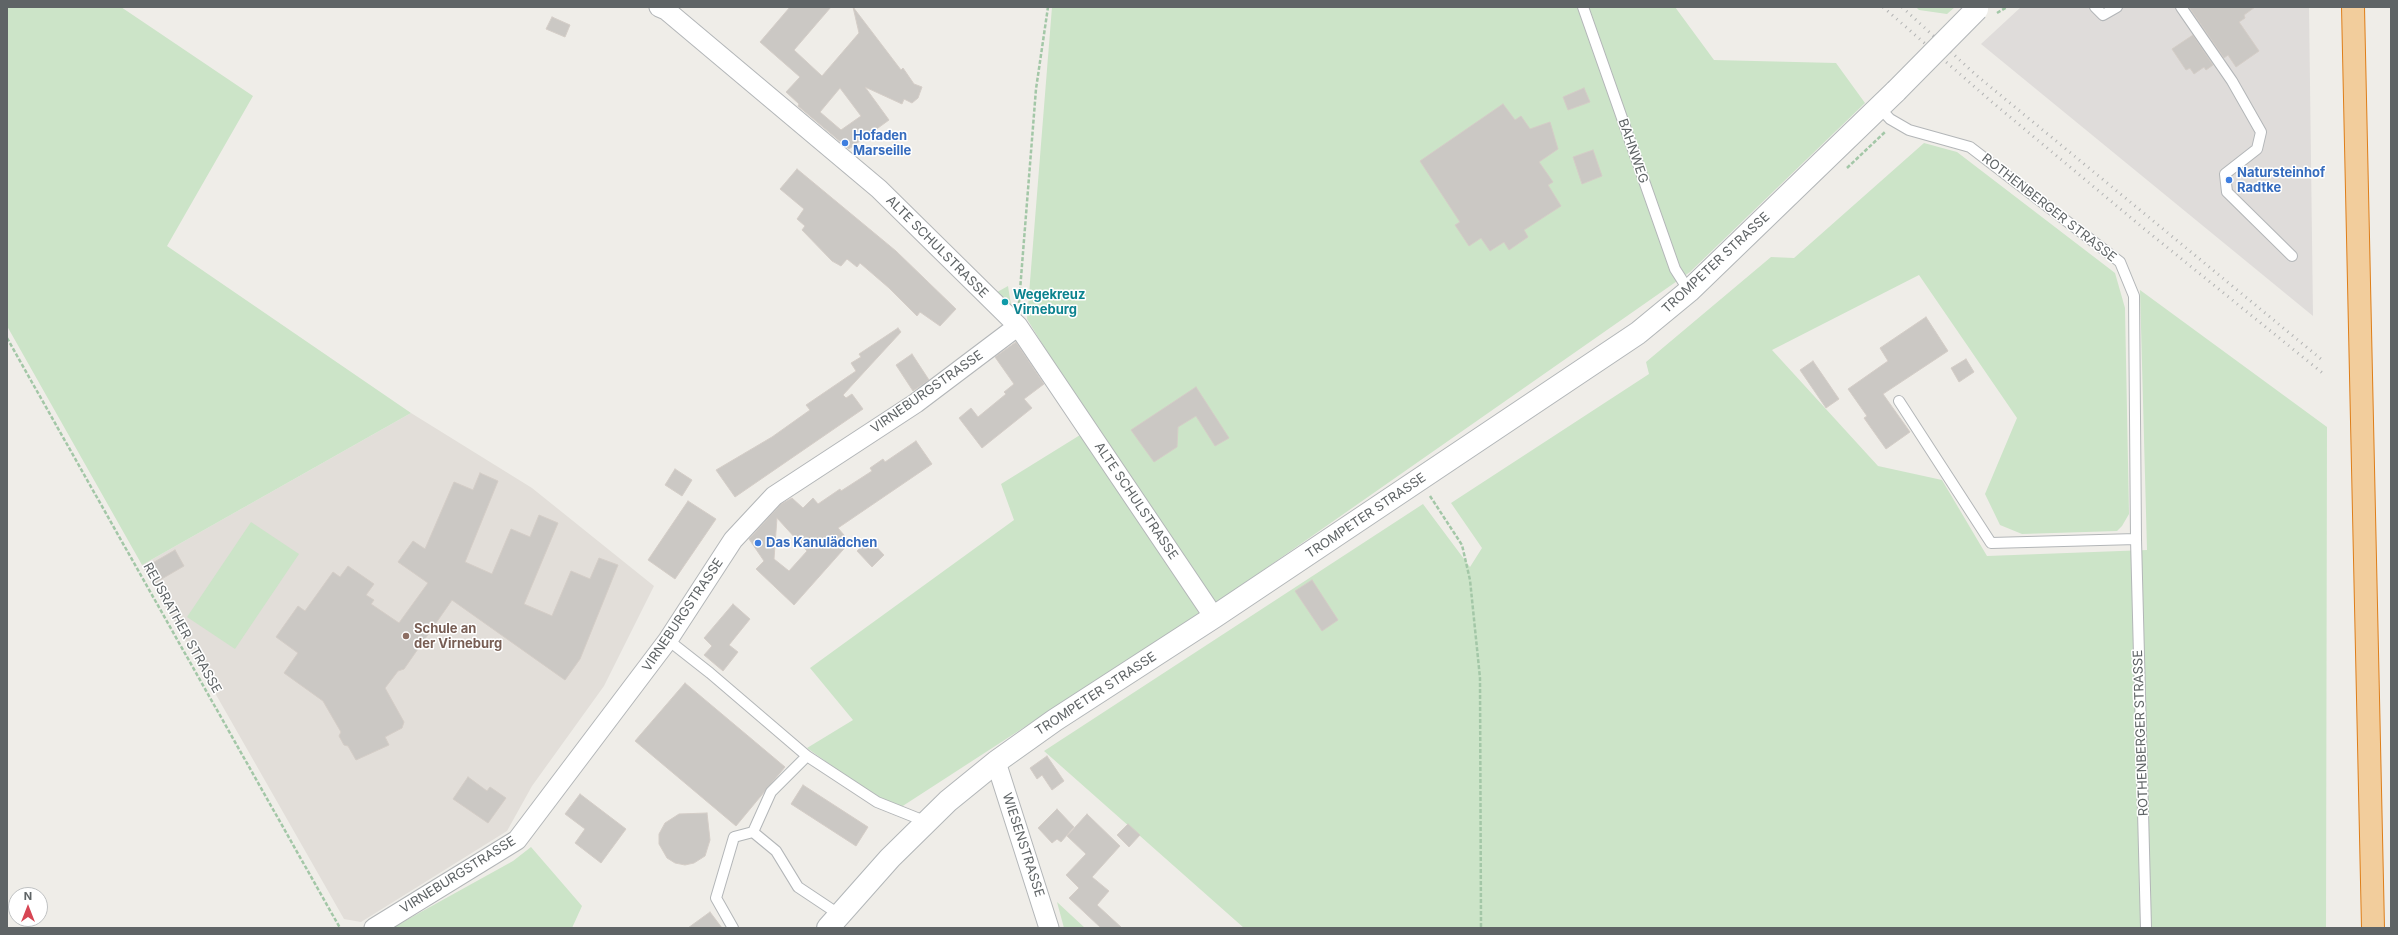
<!DOCTYPE html>
<meta charset="utf-8">
<style>
body{margin:0}
#map{position:relative;width:2398px;height:935px;overflow:hidden;background:#efede8;font-family:Inter,sans-serif}
canvas{display:block}
.frame{position:absolute;inset:0;border:8px solid #5f6466;pointer-events:none}
.north{position:absolute;left:8px;top:887px;width:40px;height:40px;box-sizing:border-box;background:#fff;border:1px solid #bfc1c2;border-radius:50%;rotate:0deg;font-size:11px;font-weight:700;line-height:16px;text-align:center;color:#5f6466}
.north::after{content:'';display:block;margin:auto;width:14px;height:18px;background:#d74654;clip-path:polygon(50% 0,100% 100%,50% 72%,0 100%)}
</style>
<div id="map">
<canvas width="2398" height="935"></canvas>
<div class="frame"></div>
<div class="north">N</div>
</div>
<script>
const ctx = document.querySelector('canvas').getContext('2d');
ctx.lineJoin = 'round';
function paint(path, color) { ctx.fillStyle = color; ctx.fill(path, 'evenodd'); }
const shape = rows => new Path2D(rows.map(r => 'M' + r).join(''));
function trace(path, color, width, dash) { ctx.strokeStyle = color; ctx.lineWidth = width; ctx.lineCap = dash ? 'butt' : 'round'; ctx.setLineDash(dash || []); ctx.stroke(path); }
function write(font, color, halo, rows, align = 'center') {
  ctx.font = font + ' Inter,sans-serif'; ctx.lineWidth = 3; ctx.setLineDash([]); ctx.textBaseline = 'middle'; ctx.strokeStyle = halo; ctx.fillStyle = color; for (const [text, x, y, turn = 0] of rows) {
    ctx.save(); ctx.translate(x, y); ctx.rotate((+turn || 0) * Math.PI / 180); ctx.textAlign = isNaN(turn) ? turn : align; if (halo) ctx.strokeText(text, 0, 0); ctx.fillText(text, 0, 0); ctx.restore();
  }
}
paint(shape([
 [2021,7,2309,7,2313,316,1981,44]
]), '#dfdcda');
paint(shape([
 [411,413,532,488,654,586,604,686,532,786,507,831,361,922,344,919,142,565]
]), '#e2ded9');
paint(shape([
 [7,7,121,7,253,96,167,246,411,413,142,565,7,326],
 [1052,7,1675,7,1714,60,1836,63,1865,103,1690,272,1219,601,895,811,807,748,853,720,810,668,1014,520,1001,484,1093,427,1027,319],
 [1916,7,1955,7,1947,14,1919,10],
 [1924,143,1957,152,2115,273,2125,308,2129,514,2122,526,2117,531,2022,534,2000,525,1985,494,2017,418,1919,275,1772,350,1878,466,1942,480,1987,556,2147,550,2140,290,2327,427,2326,928,1244,928,1044,751,1423,504,1470,567,1482,548,1451,503,1649,374,1646,362,1771,257,1794,258],
 [1008,286,1011,305,1005,309,992,295],
 [251,522,299,554,235,649,187,617],
 [531,847,582,906,572,928,392,928,513,861],
 [1057,902,1085,928,1064,928]
]), '#cce4c8');
const building = shape([
 [790,7,831,7,794,50,822,76,859,33,853,7,901,70,903,68,914,84,922,87,918,98,912,103,904,99,902,104,865,87,889,120,849,149,798,106,799,104,786,92,800,77,760,42,790,7],
 [840,88,861,116,841,130,820,112,840,88],
 [2189,7,2255,7,2244,15,2245,18,2239,22,2259,51,2236,67,2228,55,2224,58,2189,7],
 [552,17,570,25,565,37,546,29,552,17],
 [2193,35,2213,65,2206,70,2204,67,2194,74,2190,68,2186,70,2172,49,2193,35],
 [1584,88,1590,102,1568,110,1563,97,1584,88],
 [1503,104,1515,120,1521,116,1530,129,1550,122,1558,149,1539,162,1553,182,1548,185,1561,206,1524,230,1528,237,1509,250,1504,242,1490,251,1481,238,1469,246,1455,225,1460,222,1420,161,1503,104],
 [1593,150,1602,176,1582,184,1573,157,1593,150],
 [797,169,896,251,956,309,940,326,920,312,917,316,889,288,860,263,857,267,847,259,841,266,832,261,802,230,805,226,797,219,804,209,780,189,797,169],
 [1926,317,1948,351,1883,394,1910,432,1886,449,1864,418,1867,416,1848,389,1888,361,1880,348,1926,317],
 [898,328,901,332,843,395,846,398,852,394,863,409,735,497,716,470,772,437,810,410,806,405,856,371,851,363,861,357,859,354,898,328],
 [1016,342,1044,384,1024,399,1032,408,982,448,959,418,971,408,978,417,1006,394,1004,392,1014,384,995,357,1016,342],
 [912,354,929,380,913,391,896,365,912,354],
 [1966,359,1974,372,1959,382,1951,368,1966,359],
 [1813,361,1839,399,1826,408,1800,370,1813,361],
 [1196,387,1229,438,1215,446,1196,416,1178,427,1177,447,1154,462,1131,430,1196,387],
 [916,441,932,464,838,528,850,542,794,605,756,569,764,561,749,539,781,504,792,498,803,508,813,498,818,504,840,489,841,491,872,471,870,468,883,459,885,462,916,441],
 [777,518,807,551,789,571,774,559,777,518],
 [675,469,692,480,682,496,665,485,675,469],
 [480,473,498,481,465,562,492,574,511,529,530,537,539,515,558,523,524,604,552,616,571,571,590,579,599,558,618,565,580,659,565,680,452,600,404,669,398,671,385,688,404,722,402,728,385,737,389,745,356,760,348,746,344,745,339,736,341,732,323,701,284,673,298,653,276,637,298,606,305,611,333,572,340,577,348,566,374,584,366,595,374,600,371,604,399,623,428,583,398,562,413,541,425,549,454,482,473,490,480,473],
 [688,501,716,519,675,579,648,560,688,501],
 [869,539,884,555,872,567,857,551,869,539],
 [175,550,184,566,153,584,144,568,175,550],
 [1312,580,1338,620,1322,631,1295,591,1312,580],
 [733,604,750,619,729,645,738,652,723,671,704,655,712,646,704,638,733,604],
 [685,683,785,767,736,826,635,741,685,683],
 [1047,756,1064,781,1052,790,1042,775,1037,779,1030,768,1047,756],
 [468,777,487,791,490,787,506,798,488,823,453,799,468,777],
 [803,785,868,827,856,846,791,804,803,785],
 [580,794,626,829,601,863,575,843,585,829,565,814,580,794],
 [1057,809,1074,827,1061,842,1057,839,1052,843,1038,828,1057,809],
 [707,813,710,840,705,856,694,863,685,865,675,863,667,858,659,844,659,834,665,823,679,814,707,813],
 [1087,814,1120,846,1092,877,1109,891,1097,905,1122,928,1101,928,1069,898,1079,888,1066,875,1086,854,1067,836,1087,814],
 [1128,824,1140,835,1129,847,1117,835,1128,824],
 [710,912,722,928,688,928,710,912]
]);
paint(building, '#cbc8c4');
trace(building, '#d4cdc7', 1);
const lane = shape([
 [1583,7,1675,269,1689,291],
 [2095,7,2103,15,2117,7],
 [2181,7,2232,81,2261,132,2257,149,2225,174,2227,192,2292,256],
 [1880,108,1890,119,1909,130,1970,147,2120,262,2134,296,2136,539,2146,928],
 [1899,401,1991,543,2136,539],
 [668,640,710,673,807,756,877,802,927,822],
 [753,832,771,792,807,756],
 [733,928,716,898,734,837,753,832,776,851,798,887,840,915]
]);
const street = shape([
 [659,7,666,10,879,189,1018,326,1214,617],
 [996,762,1049,928],
 [374,928,517,840,668,640,733,540,774,496,916,403,1018,326]
]);
const secondary = shape([
 [828,928,890,858,948,801,996,762,1055,720,1214,617,1638,333,1689,291,1896,91]
]);
const highway = shape([
 [2353,7,2373,928]
]);
trace(lane, '#b3b6b8', 12);
trace(street, '#b3b6b8', 21);
trace(secondary, '#b2b6b8', 24);
trace(highway, '#de7e19', 24);
trace(shape([
 [1997,13,2007,7],
 [1847,168,1885,132],
 [1019,303,1036,89,1048,7],
 [7,338,340,928],
 [1430,496,1462,545,1470,580,1480,678,1481,928]
]), '#a3c7a7', 2.5, [4, 2]);
trace(lane, '#fff', 10);
trace(street, '#fff', 19);
trace(secondary, '#fff', 22);
trace(highway, '#f2cd9c', 22);
trace(shape([
 [1883,7,1992,102,2142,227,2325,375],
 [1902,7,1976,75,2321,359]
]), '#b3b4b4', 3, [1, 5]);
const secondaryBridge = shape([
 [1896,91,1977,9]
]);
trace(secondaryBridge, '#b2b6b8', 24, []);
trace(secondaryBridge, '#fff', 22);
for (const [x, y, r, color] of [
 [845,143,4,"#3f7fe0"],
 [2229,180,4,"#3f7fe0"],
 [1005,302,4,"#0f9aa8"],
 [758,543,4,"#3f7fe0"],
 [406,636,4,"#8d6e63"]
]) { const dot = new Path2D(); dot.arc(x, y, r, 0, 2 * Math.PI); ctx.fillStyle = color; ctx.fill(dot); trace(dot, '#fff', 1.5); }
write('bold 13px', '#366cbe', '#fff', [
 ["Hofaden",853,136],
 ["Marseille",853,151],
 ["Natursteinhof",2237,173],
 ["Radtke",2237,188],
 ["Das Kanulädchen",766,543]
], 'left');
write('13px', '#5f6466', '#fff', [
 ["BAHNWEG",1633,151,71],
 ["ROTHENBERGER STRASSE",2049,208,38],
 ["ALTE SCHULSTRASSE",937,247,45],
 ["TROMPETER STRASSE",1716,263,-43],
 ["VIRNEBURGSTRASSE",927,392,-35],
 ["ALTE SCHULSTRASSE",1136,501,56],
 ["TROMPETER STRASSE",1366,516,-34],
 ["VIRNEBURGSTRASSE",683,615,-56],
 ["REUSRATHER STRASSE",182,628,61],
 ["TROMPETER STRASSE",1096,694,-33],
 ["ROTHENBERGER STRASSE",2141,733,-92],
 ["WIESENSTRASSE",1023,845,72],
 ["VIRNEBURGSTRASSE",458,875,-32]
]);
write('bold 13px', '#0d838f', '#fff', [
 ["Wegekreuz",1013,295],
 ["Virneburg",1013,310]
], 'left');
write('bold 13px', '#785e54', '#fff', [
 ["Schule an",414,629],
 ["der Virneburg",414,644]
], 'left');
</script>
